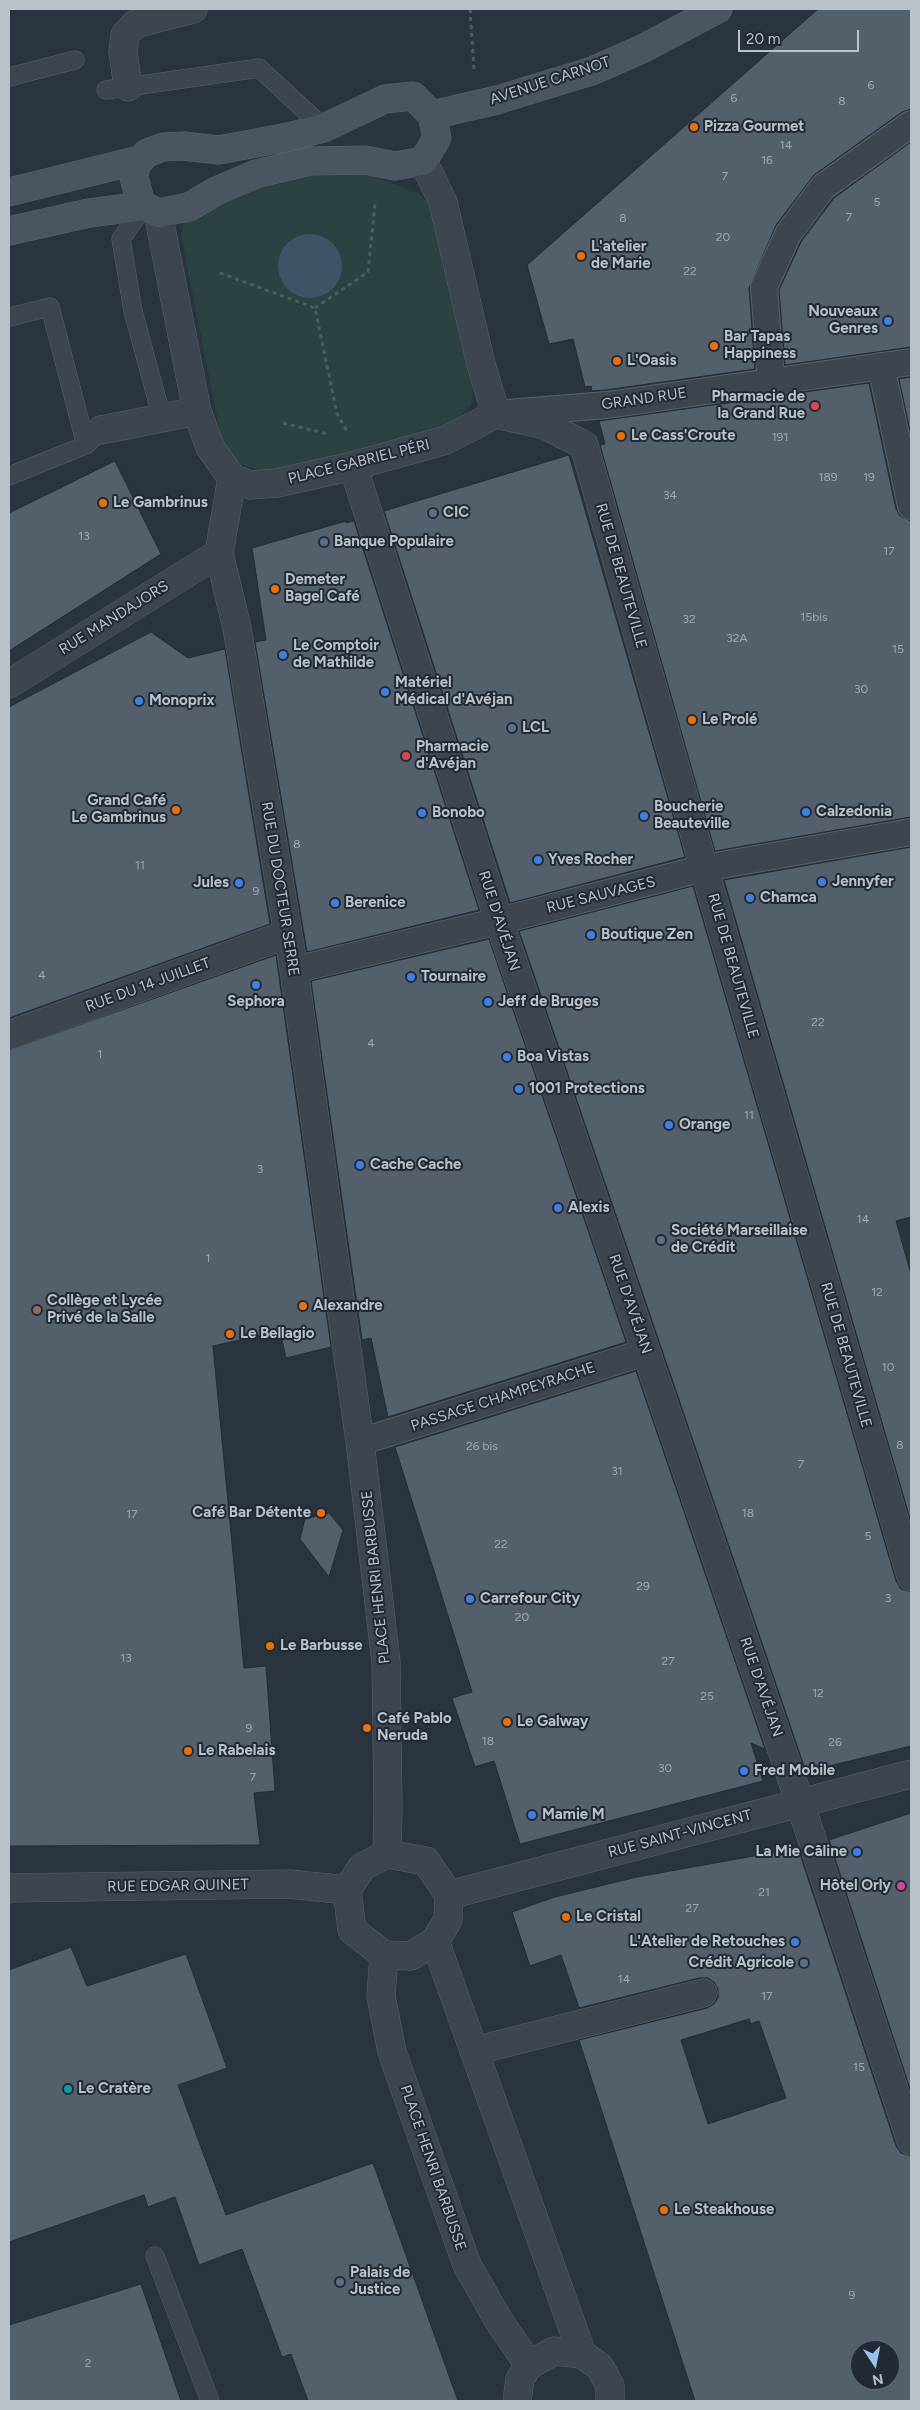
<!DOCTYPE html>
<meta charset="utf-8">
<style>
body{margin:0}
#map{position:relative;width:920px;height:2410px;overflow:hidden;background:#29343f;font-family:Figtree,sans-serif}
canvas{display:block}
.frame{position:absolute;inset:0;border:10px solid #b9c1c9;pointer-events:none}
.north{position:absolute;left:850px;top:2340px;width:50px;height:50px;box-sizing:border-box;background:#212a34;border:1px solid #5e6670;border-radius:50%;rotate:169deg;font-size:14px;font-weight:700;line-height:20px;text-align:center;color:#b9c1c9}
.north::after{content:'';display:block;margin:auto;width:18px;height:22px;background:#99c0ee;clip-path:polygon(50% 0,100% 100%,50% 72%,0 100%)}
.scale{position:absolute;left:738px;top:30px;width:121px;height:22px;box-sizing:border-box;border:2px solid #b9c1c9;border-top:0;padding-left:6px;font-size:15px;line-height:18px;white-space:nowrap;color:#b9c1c9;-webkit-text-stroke:4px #212a34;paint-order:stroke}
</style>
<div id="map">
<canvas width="920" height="2410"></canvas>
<div class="frame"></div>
<div class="north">N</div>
<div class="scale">20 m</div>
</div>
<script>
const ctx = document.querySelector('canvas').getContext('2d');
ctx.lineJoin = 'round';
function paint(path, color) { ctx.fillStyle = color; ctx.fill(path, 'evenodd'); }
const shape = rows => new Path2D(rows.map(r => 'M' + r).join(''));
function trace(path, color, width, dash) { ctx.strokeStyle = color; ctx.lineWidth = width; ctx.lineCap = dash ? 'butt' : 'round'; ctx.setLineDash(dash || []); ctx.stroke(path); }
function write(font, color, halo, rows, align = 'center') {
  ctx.font = font + ' Figtree,sans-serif'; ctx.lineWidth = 4; ctx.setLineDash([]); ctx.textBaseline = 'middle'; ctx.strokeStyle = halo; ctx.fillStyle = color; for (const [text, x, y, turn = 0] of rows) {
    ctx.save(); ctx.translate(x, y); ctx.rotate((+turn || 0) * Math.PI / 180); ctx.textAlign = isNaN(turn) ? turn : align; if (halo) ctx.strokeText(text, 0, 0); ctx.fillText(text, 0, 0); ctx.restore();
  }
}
paint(shape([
 [336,168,355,170,418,193,427,202,433,216,446,276,474,381,471,405,448,428,294,470,263,472,243,465,223,447,181,235,184,220,210,200]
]), '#2c4141');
paint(shape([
 '278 266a32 32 0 1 1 64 0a32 32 0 1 1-64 0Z'
]), '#405366');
const building = shape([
 [818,9,911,9,911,109,902,112,814,175,776,225,749,288,755,369,605,390,592,391,591,386,585,387,573,339,549,344,527,265,818,9],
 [911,142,911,347,785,365,779,290,801,242,834,198,911,142],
 [911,377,911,436,899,379,911,377],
 [869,383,896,509,900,516,911,521,911,817,715,851,600,445,605,444,599,421,869,383],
 [569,455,685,857,510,903,384,511,569,455],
 [115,461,161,554,9,651,9,513,115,461],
 [346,521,346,523,354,521,479,910,307,952,255,642,266,640,252,548,346,521],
 [151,632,188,658,225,649,270,924,9,1018,9,707,151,632],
 [911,847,911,1217,896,1221,911,1274,911,1522,724,880,911,847],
 [693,886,896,1581,901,1589,911,1592,911,1746,813,1770,804,1766,519,931,693,886],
 [489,939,626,1342,388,1417,371,1338,362,1340,311,981,489,939],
 [276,955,331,1347,286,1358,280,1331,213,1346,244,1668,266,1666,275,1791,254,1793,260,1845,9,1846,9,1050,276,955],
 [636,1371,765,1749,751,1743,763,1781,520,1844,494,1761,475,1767,452,1698,472,1692,395,1447,636,1371],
 [329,1513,343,1530,329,1577,300,1539,305,1519,329,1513],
 [911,1813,911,2092,829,1840,911,1813],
 [798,1848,896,2146,901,2153,911,2156,911,2401,695,2401,579,2040,707,2008,714,2004,718,1998,718,1989,714,1982,708,1978,699,1978,579,2008,561,1955,530,1966,512,1912,555,1897,637,1877,798,1848],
 [749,2019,751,2024,759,2021,786,2098,708,2124,681,2040,749,2019],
 [860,2350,890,2350,890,2380,860,2380,860,2350],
 [71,1947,87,1986,186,1954,227,2068,178,2085,226,2215,373,2163,458,2401,308,2401,291,2354,282,2357,242,2249,199,2265,175,2197,148,2207,144,2195,9,2242,9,1970,71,1947],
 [141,2284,181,2401,9,2401,9,2325,141,2284]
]);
paint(building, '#545f6c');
trace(building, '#232c36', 1);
const service = shape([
 [9,77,75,60],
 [106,90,259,68,324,128],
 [144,206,121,239,133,311,162,418],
 [9,317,50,307,86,445],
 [9,476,86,445,94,437],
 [155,2256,210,2401]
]);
const pedestrian = shape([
 [881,366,911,506],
 [771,380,764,287,788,234,823,187,911,124],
 [508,413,607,405,911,362],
 [294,970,499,921,704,868,911,832],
 [360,1442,646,1352]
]);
const minor = shape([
 [128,87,123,52,125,35,135,24,193,9],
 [423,161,443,202,481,364,496,414],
 [158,213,197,411,210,447,232,478,250,485,277,483,353,466,446,440,496,414],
 [496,414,545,425,584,445,704,868,911,1577],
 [101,430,197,411],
 [353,466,499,921,800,1803,911,2141],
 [232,478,219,553,237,628,294,970,360,1442,386,1662,388,1808,387,1854],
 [9,684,219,553],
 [9,1035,288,934],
 [387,1854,426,1861,449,1895,448,1920,435,1941,411,1956,384,1955,352,1930,347,1890,362,1867,387,1854],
 [9,1888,289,1884,347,1890],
 [449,1895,911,1774],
 [435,1941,582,2354],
 [384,1955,381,1996,392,2052,467,2265,499,2321,529,2365],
 [474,2051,703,1993],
 [517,2401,520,2379,529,2365,554,2351,582,2354,600,2367,610,2386,610,2401]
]);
const secondary = shape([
 [413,96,432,115,437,138,423,161,395,166,365,160,310,161,256,174,216,191,189,207,158,213,141,204,134,177,136,164,147,153,163,147,183,146,219,150,288,137,324,128,385,99,413,96],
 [432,115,497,100,592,71,642,49,718,9],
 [9,192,139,160],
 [9,231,89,213,144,206]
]);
trace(service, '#5a636c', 19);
trace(pedestrian, '#5a636c', 28);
trace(minor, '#5a636c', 29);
trace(secondary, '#5a636c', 29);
trace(shape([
 [470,9,474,69],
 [220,273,315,308,337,414,347,431],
 [315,308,368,272,375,204],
 [283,423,328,434]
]), '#4b5e5f', 3, [4, 4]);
trace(service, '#3d454f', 18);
trace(pedestrian, '#3d454f', 26);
trace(minor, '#3d454f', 28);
trace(secondary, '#4b5561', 28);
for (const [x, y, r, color] of [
 [694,127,5,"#e8710a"],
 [581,256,5,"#e8710a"],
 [888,321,5,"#3f7fe0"],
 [714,346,5,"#e8710a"],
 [617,361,5,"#e8710a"],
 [815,406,5,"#e0444e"],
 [621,436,5,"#e8710a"],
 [103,503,5,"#e8710a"],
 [433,513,5,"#5c6f8a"],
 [324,542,5,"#5c6f8a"],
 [275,589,5,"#e8710a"],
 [283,655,5,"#3f7fe0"],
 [385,692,5,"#3f7fe0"],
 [139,701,5,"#3f7fe0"],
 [692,720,5,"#e8710a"],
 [512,728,5,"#5c6f8a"],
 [406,756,5,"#e0444e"],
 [176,810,5,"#e8710a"],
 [806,812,5,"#3f7fe0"],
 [422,813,5,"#3f7fe0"],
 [644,816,5,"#3f7fe0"],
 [538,860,5,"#3f7fe0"],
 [822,882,5,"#3f7fe0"],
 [239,883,5,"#3f7fe0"],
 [750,898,5,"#3f7fe0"],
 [335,903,5,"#3f7fe0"],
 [591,935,5,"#3f7fe0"],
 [411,977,5,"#3f7fe0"],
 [256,985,5,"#3f7fe0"],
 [488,1002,5,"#3f7fe0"],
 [507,1057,5,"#3f7fe0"],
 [519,1089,5,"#3f7fe0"],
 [669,1125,5,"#3f7fe0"],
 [360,1165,5,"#3f7fe0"],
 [558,1208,5,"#3f7fe0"],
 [661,1240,5,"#5c6f8a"],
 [303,1306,5,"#e8710a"],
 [37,1310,5,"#8d6e63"],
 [230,1334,5,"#e8710a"],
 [321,1513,5,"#e8710a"],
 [470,1599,5,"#3f7fe0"],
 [270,1646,5,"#e8710a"],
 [507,1722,5,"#e8710a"],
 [367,1728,5,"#e8710a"],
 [188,1751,5,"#e8710a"],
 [744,1771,5,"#3f7fe0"],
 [532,1815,5,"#3f7fe0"],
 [857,1852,5,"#3f7fe0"],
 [901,1886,5,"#d1479c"],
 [566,1917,5,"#e8710a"],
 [795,1942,5,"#3f7fe0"],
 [804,1963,5,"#5c6f8a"],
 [68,2089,5,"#0f9aa8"],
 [664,2210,5,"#e8710a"],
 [340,2282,5,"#5c6f8a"]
]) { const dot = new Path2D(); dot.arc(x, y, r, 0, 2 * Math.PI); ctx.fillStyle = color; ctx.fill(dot); trace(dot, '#212a34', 2); }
write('12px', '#a0a8b2', null, [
 ["6",871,85],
 ["6",734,98],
 ["8",842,101],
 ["14",786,145],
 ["16",767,160],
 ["7",725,176],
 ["5",877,202],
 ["7",849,217],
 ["8",623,218],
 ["20",723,237],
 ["22",690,271],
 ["191",780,437],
 ["189",828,477],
 ["19",869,477],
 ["34",670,495],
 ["13",84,536],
 ["17",889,551],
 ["15bis",814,617],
 ["32",689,619],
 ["32A",737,638],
 ["15",898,649],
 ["30",861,689],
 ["8",297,844],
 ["11",140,865],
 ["9",256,891],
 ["4",42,975],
 ["22",818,1022],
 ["4",371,1043],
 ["1",100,1054],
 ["11",749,1115],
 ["3",260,1169],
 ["14",863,1219],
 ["1",208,1258],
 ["12",877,1292],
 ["10",888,1367],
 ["8",900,1445],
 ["26 bis",482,1446],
 ["7",801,1464],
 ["31",617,1471],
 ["18",748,1513],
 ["17",132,1514],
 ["5",868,1536],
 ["22",501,1544],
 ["29",643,1586],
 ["3",888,1598],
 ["20",522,1617],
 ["13",126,1658],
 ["27",668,1661],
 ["12",818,1693],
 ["25",707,1696],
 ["9",249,1728],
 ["18",488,1741],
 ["26",835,1742],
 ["30",665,1768],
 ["7",253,1777],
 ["21",764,1892],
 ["27",692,1908],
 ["14",624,1979],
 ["17",767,1996],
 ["15",859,2067],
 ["9",852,2295],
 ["2",88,2363]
]);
write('15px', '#b9c1c9', '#212a34', [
 ["AVENUE CARNOT",550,81,-18],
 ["GRAND RUE",644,399,-8],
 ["PLACE GABRIEL PÉRI",359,462,-14],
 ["RUE DE BEAUTEVILLE",621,576,74],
 ["RUE MANDAJORS",114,618,-32],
 ["RUE DU DOCTEUR SERRE",280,889,81],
 ["RUE SAUVAGES",601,895,-14],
 ["RUE D'AVÉJAN",499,921,72],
 ["RUE DE BEAUTEVILLE",733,966,74],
 ["RUE DU 14 JUILLET",148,985,-20],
 ["RUE D'AVÉJAN",630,1304,71],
 ["RUE DE BEAUTEVILLE",846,1355,74],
 ["PASSAGE CHAMPEYRACHE",503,1397,-18],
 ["PLACE HENRI BARBUSSE",376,1577,-96],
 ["RUE D'AVÉJAN",761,1687,71],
 ["RUE SAINT-VINCENT",680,1834,-15],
 ["RUE EDGAR QUINET",178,1886,-1],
 ["PLACE HENRI BARBUSSE",433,2168,71]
]);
write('bold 15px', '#b9c1c9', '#212a34', [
 ["Pizza Gourmet",704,127],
 ["L'atelier",591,247],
 ["de Marie",591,264],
 ["Nouveaux",878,312,"right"],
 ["Genres",878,329,"right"],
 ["Bar Tapas",724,337],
 ["Happiness",724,354],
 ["L'Oasis",627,361],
 ["Pharmacie de",805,397,"right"],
 ["la Grand Rue",805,414,"right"],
 ["Le Cass'Croute",631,436],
 ["Le Gambrinus",113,503],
 ["CIC",443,513],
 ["Banque Populaire",334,542],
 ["Demeter",285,580],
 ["Bagel Café",285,597],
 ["Le Comptoir",293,646],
 ["de Mathilde",293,663],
 ["Matériel",395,683],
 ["Médical d'Avéjan",395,700],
 ["Monoprix",149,701],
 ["Le Prolé",702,720],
 ["LCL",522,728],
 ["Pharmacie",416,747],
 ["d'Avéjan",416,764],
 ["Grand Café",166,801,"right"],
 ["Le Gambrinus",166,818,"right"],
 ["Boucherie",654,807],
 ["Beauteville",654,824],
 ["Calzedonia",816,812],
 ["Bonobo",432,813],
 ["Yves Rocher",548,860],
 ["Jennyfer",832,882],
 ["Jules",229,883,"right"],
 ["Chamca",760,898],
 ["Berenice",345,903],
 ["Boutique Zen",601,935],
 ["Tournaire",421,977],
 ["Sephora",256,1002,"center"],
 ["Jeff de Bruges",498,1002],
 ["Boa Vistas",517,1057],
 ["1001 Protections",529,1089],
 ["Orange",679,1125],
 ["Cache Cache",370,1165],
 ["Alexis",568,1208],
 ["Société Marseillaise",671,1231],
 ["de Crédit",671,1248],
 ["Collège et Lycée",47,1301],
 ["Privé de la Salle",47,1318],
 ["Alexandre",313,1306],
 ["Le Bellagio",240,1334],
 ["Café Bar Détente",311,1513,"right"],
 ["Carrefour City",480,1599],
 ["Le Barbusse",280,1646],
 ["Café Pablo",377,1719],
 ["Neruda",377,1736],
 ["Le Galway",517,1722],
 ["Le Rabelais",198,1751],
 ["Fred Mobile",754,1771],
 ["Mamie M",542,1815],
 ["La Mie Câline",847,1852,"right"],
 ["Hôtel Orly",891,1886,"right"],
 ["Le Cristal",576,1917],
 ["L'Atelier de Retouches",785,1942,"right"],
 ["Crédit Agricole",794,1963,"right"],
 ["Le Cratère",78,2089],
 ["Le Steakhouse",674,2210],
 ["Palais de",350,2273],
 ["Justice",350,2290]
], 'left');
</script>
